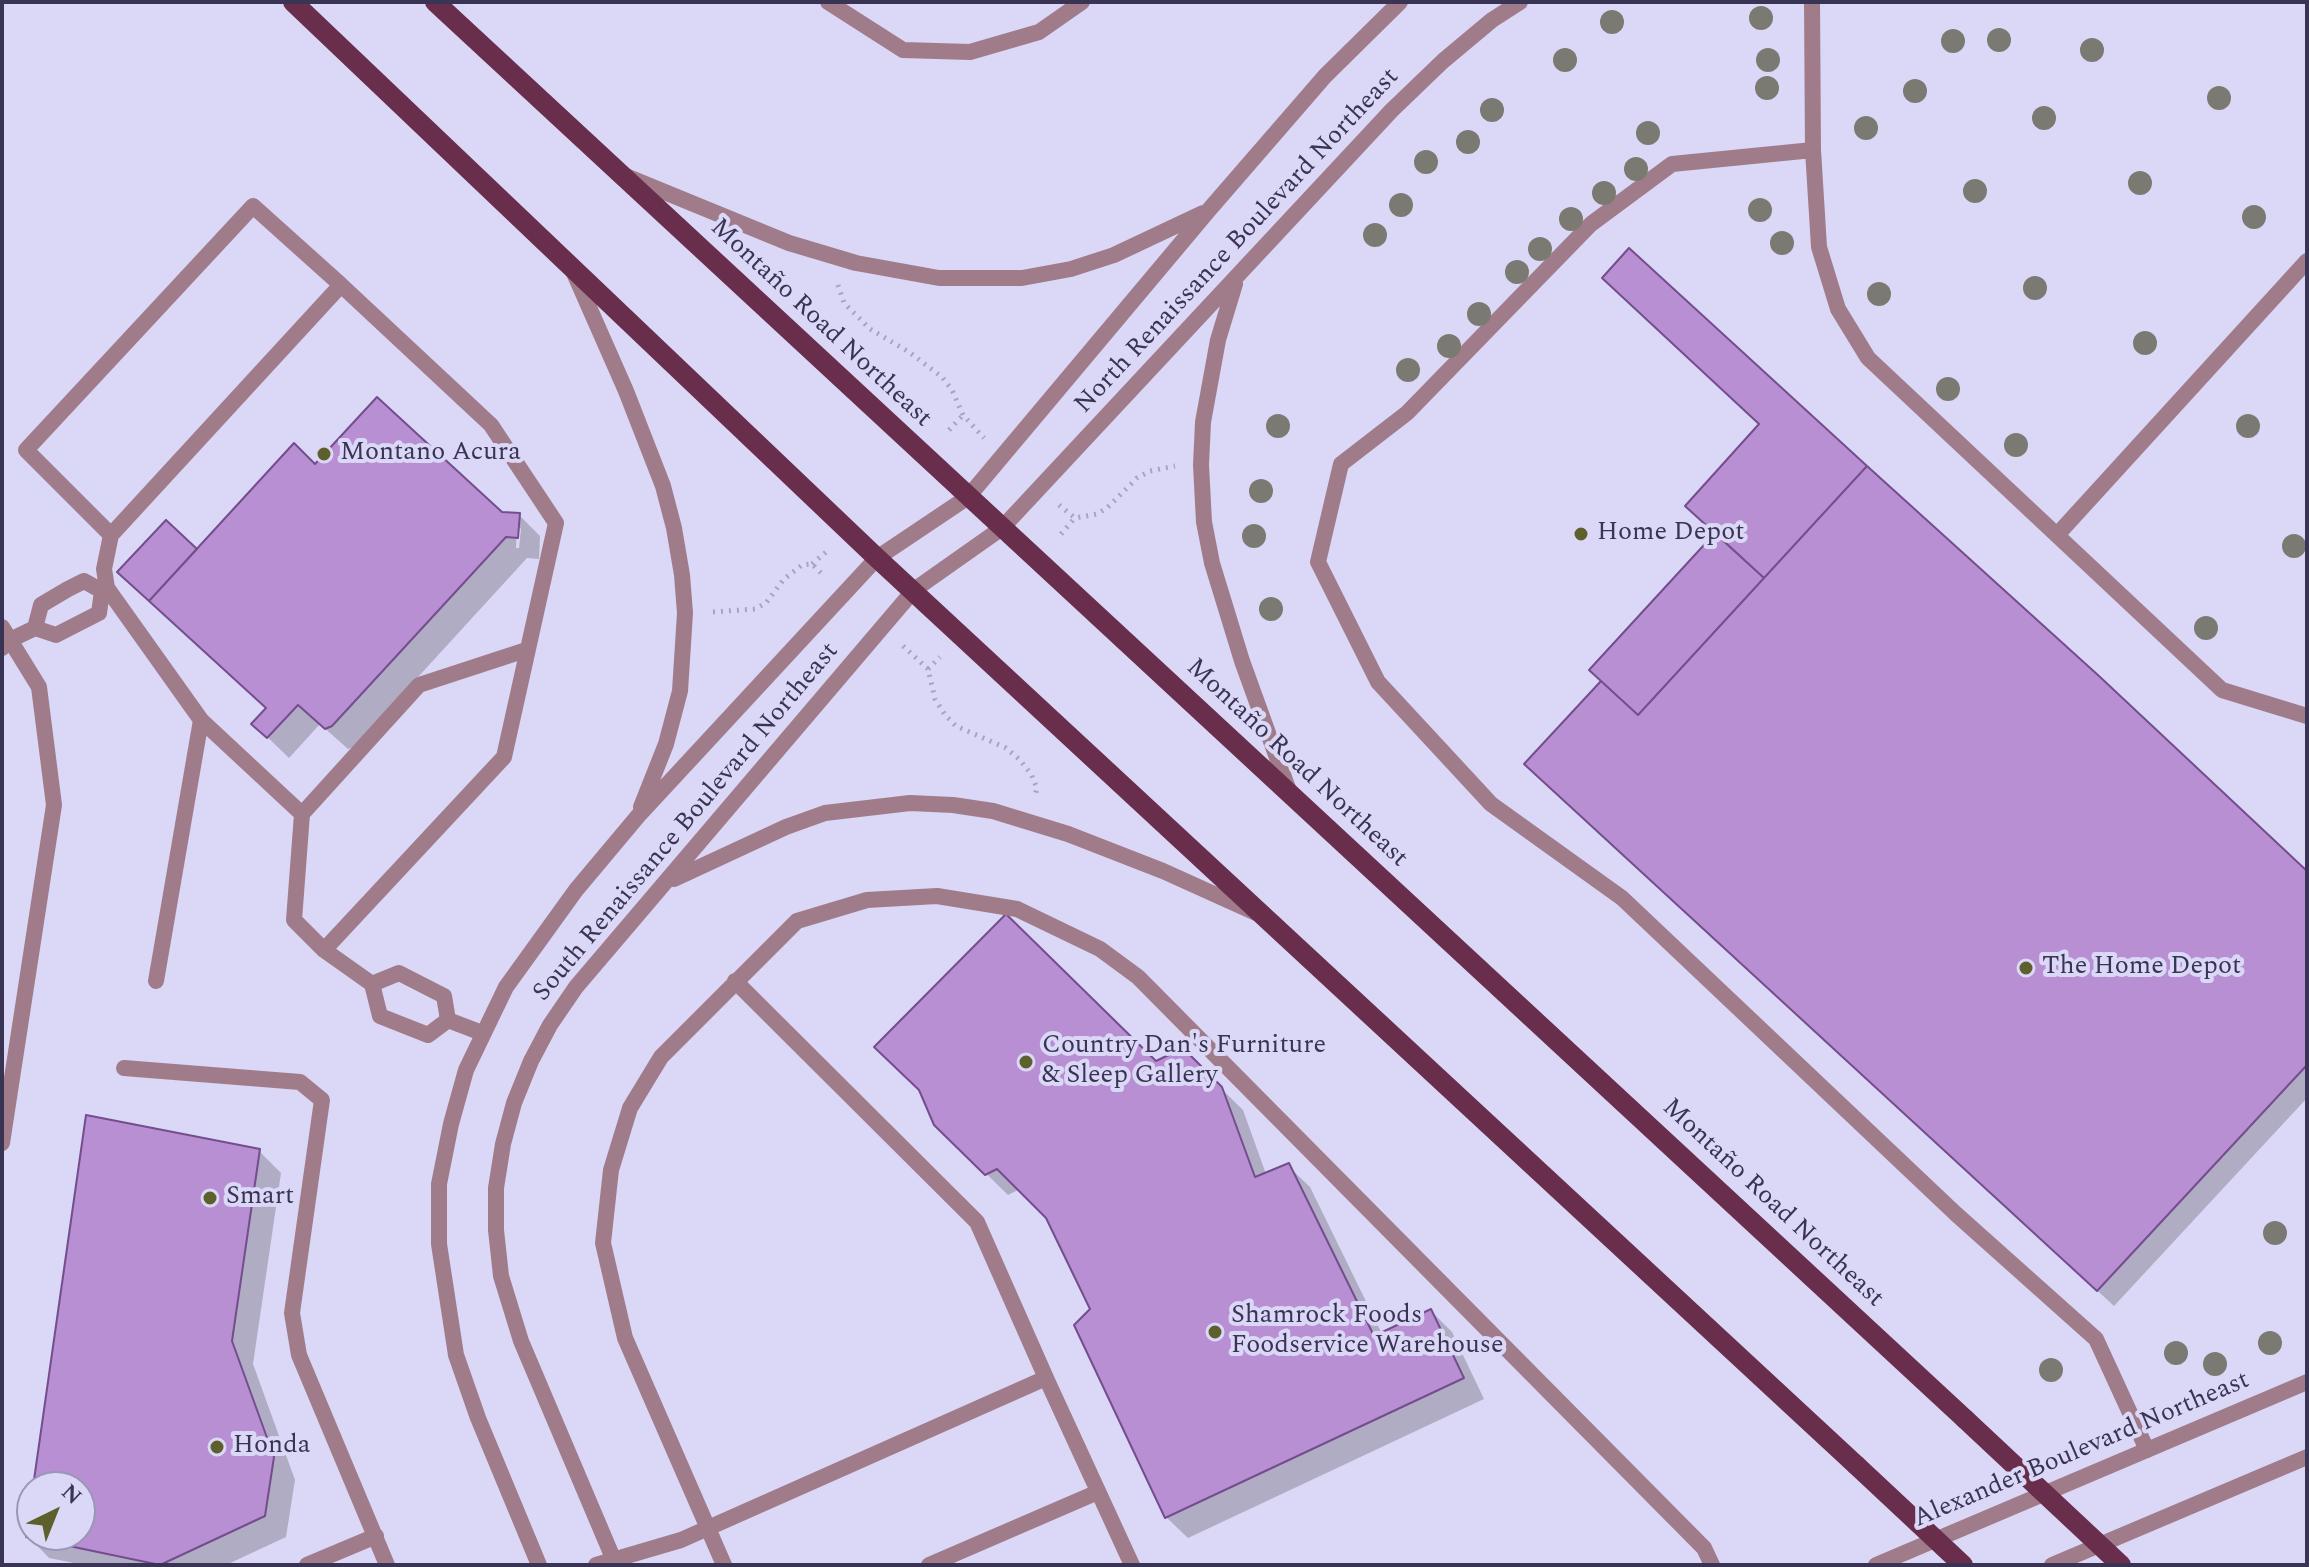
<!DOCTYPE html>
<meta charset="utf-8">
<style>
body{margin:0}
#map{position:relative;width:2309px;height:1567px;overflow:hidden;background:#dbd7f6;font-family:Spectral,serif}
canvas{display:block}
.frame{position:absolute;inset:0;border:4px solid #393453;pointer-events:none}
.north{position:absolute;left:16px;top:1471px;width:80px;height:80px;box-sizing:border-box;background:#dbd7f6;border:2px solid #9a96b5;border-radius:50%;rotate:43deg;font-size:22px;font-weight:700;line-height:32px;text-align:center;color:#393453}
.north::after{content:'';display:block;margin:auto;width:28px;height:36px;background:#5d5f2d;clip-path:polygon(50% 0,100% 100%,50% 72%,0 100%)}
</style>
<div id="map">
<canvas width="2309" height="1567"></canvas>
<div class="frame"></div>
<div class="north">N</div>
</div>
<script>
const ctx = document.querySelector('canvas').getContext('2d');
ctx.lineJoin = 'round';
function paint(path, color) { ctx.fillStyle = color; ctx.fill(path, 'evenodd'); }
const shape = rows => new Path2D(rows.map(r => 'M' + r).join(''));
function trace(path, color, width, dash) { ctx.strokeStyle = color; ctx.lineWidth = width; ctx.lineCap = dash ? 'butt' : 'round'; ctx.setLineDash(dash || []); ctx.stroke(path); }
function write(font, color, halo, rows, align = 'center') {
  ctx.font = font + ' Spectral,serif'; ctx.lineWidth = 8; ctx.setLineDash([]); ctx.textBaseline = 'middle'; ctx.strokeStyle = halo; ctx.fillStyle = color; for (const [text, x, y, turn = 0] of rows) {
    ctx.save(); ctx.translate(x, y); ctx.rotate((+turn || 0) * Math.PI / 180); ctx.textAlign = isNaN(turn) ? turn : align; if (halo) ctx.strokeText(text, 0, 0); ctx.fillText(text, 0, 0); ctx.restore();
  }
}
paint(shape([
 [316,466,501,514,519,515,540,536,539,559,527,558,354,747,348,749,320,724,289,758,254,724,267,709,197,552],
 [517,525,521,529,519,548,516,548],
 [1543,780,2307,874,2307,1098,2114,1306],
 [1183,1051,1243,1110,1266,1174,1288,1166,1310,1187,1382,1334,1431,1311,1452,1332,1484,1399,1188,1538,1166,1517,1092,1309,1048,1217,1020,1189,1008,1195,958,1146],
 [259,1151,281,1173,253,1364,295,1480,286,1537,226,1565,84,1565,49,1558,28,1536,32,1507,32,1535,80,1535,80,1487,35,1487]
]), '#0003');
const building = shape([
 [1629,248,1867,466,1764,578,1685,506,1759,424,1602,278,1629,248],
 [377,397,502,512,520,513,518,538,506,537,332,726,325,729,298,705,267,738,251,724,266,708,149,601,294,443,315,464,377,397],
 [1867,466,2099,676,2307,871,2307,1065,2097,1291,1524,764,1601,681,1638,715,1867,466],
 [166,520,197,549,149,601,117,572,166,520],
 [1715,533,1764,578,1638,715,1589,670,1715,533],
 [1006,914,1156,1061,1183,1048,1222,1087,1255,1177,1289,1163,1374,1336,1431,1309,1464,1378,1165,1518,1074,1325,1090,1309,1046,1218,997,1169,985,1175,934,1125,919,1090,874,1047,1006,914],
 [86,1115,260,1149,232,1341,274,1457,265,1516,160,1565,26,1537,32,1493,32,1535,80,1535,80,1487,33,1487,86,1115]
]);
paint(building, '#b98fd4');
trace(building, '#744d8d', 2);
trace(shape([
 [838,285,844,303,870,329,909,352,942,377,952,390,963,415,984,438],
 [949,430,963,415],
 [1059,505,1075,518,1097,514,1107,508,1137,478,1150,471,1175,466],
 [1061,534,1075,518],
 [812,564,826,552],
 [713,612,755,609,766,603,784,579,802,565,812,564,824,576],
 [903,646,928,669,935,699,945,715,956,726,1006,748,1020,760,1031,774,1037,788,1035,796],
 [928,669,940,657]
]), '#a8a3c2', 5, [2, 6]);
trace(shape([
 [828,2,903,50,970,52,1039,32,1082,2],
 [1812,2,1813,150,1819,247,1838,309,1868,358,2222,690,2307,716],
 [1813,150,1672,164,1591,224,1407,413,1341,464,1318,562,1378,682,1491,804,1622,898,1956,1214,2096,1339,2147,1450],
 [111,535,26,450,253,206,341,285],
 [2057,535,2307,261],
 [35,628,41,605,68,589,84,581,102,591],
 [2,648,10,640,35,628,56,635,99,613,102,591],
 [302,814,419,685,526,650],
 [324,950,504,757,556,523,491,425,341,285,111,535,104,569,107,588,201,720,302,814,294,920,324,950,372,984,380,1016,428,1035,448,1020],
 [156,981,201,720],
 [735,981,977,1222,1046,1378],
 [372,984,399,973,444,996,448,1020],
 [448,1020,482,1033],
 [124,1068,300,1082,322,1100,292,1313,299,1355,387,1565],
 [307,1565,376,1536],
 [596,1565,681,1540,1046,1378,1132,1565],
 [724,1565,625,1338,603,1243,611,1170,630,1108,661,1057,797,921,867,900,937,896,1017,909,1100,949,1138,977,1704,1548,1712,1565],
 [929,1565,1098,1492]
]), '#a07c8b', 16);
trace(shape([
 [2,627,39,687,54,805,2,1143]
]), '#a07c8b', 16);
trace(shape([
 [628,177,789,243,856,263,939,278,1022,278,1071,269,1114,255,1203,213],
 [574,273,626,391,663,486,674,528,682,575,685,613,680,691,666,744,641,807],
 [1235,284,1218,340,1203,422,1201,465,1204,522,1212,563,1242,661,1289,791],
 [674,879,786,827,825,813,910,803,953,805,993,811,1068,834,1163,871,1256,913],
 [539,1565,478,1418,456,1355,439,1244,439,1184,451,1124,466,1070,506,987,576,890,638,816,877,558,968,497,1208,211,1325,76,1400,2],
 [616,1565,521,1341,501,1276,496,1230,496,1188,503,1144,514,1103,531,1061,550,1025,576,987,914,590,1002,528,1392,110,1443,61,1492,20,1520,2],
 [1876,1565,2307,1382],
 [2052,1565,2307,1457]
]), '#a07c8b', 16);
trace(shape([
 [293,2,877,558,1856,1465],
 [435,2,1965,1419]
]), '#692e4b', 20);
trace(shape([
 [1965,1419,2121,1565],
 [1856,1465,1963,1565]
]), '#692e4b', 20);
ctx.fillStyle = '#7b7a72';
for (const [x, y] of [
 [1761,18],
 [1612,22],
 [1999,40],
 [1953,41],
 [2092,50],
 [1565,60],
 [1768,60],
 [1767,88],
 [1915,91],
 [2219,98],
 [1492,110],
 [2044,118],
 [1866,128],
 [1648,133],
 [1468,142],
 [1426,162],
 [1636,169],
 [2140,183],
 [1975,191],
 [1604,193],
 [1401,205],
 [1760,210],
 [2254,217],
 [1571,219],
 [1375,235],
 [1782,243],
 [1540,249],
 [1517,272],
 [2035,288],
 [1879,294],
 [1479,314],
 [2145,343],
 [1449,346],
 [1408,370],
 [1948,389],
 [1278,426],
 [2248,426],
 [2016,445],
 [1261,491],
 [1254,536],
 [2294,546],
 [1271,609],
 [2206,628],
 [2275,1233],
 [2270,1343],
 [2176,1353],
 [2215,1364],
 [2051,1370]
]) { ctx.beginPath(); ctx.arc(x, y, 12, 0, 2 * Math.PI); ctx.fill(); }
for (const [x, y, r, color] of [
 [324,454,8,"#5d5f2d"],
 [1581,534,8,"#5d5f2d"],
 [2026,968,8,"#5d5f2d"],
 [1026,1062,8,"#5d5f2d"],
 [210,1198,8,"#5d5f2d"],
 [1215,1332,8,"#5d5f2d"],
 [217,1447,8,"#5d5f2d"]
]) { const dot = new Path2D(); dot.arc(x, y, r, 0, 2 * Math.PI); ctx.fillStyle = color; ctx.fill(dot); trace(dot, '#dbd7f6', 3); }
write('26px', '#393453', '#dbd7f6', [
 ["North Renaissance Boulevard Northeast",1238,242,-47],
 ["Montaño Road Northeast",820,324,43],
 ["Montaño Road Northeast",1296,764,43],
 ["South Renaissance Boulevard Northeast",687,823,-50],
 ["Montaño Road Northeast",1772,1204,43],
 ["Alexander Boulevard Northeast",2082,1451,-23]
]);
write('26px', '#393453', '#dbd7f6', [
 ["Montano Acura",340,454],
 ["Home Depot",1597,534],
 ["The Home Depot",2042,968],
 ["Country Dan's Furniture",1042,1047],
 ["& Sleep Gallery",1042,1077],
 ["Smart",226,1198],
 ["Shamrock Foods",1231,1317],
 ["Foodservice Warehouse",1231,1347],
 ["Honda",233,1447]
], 'left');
</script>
